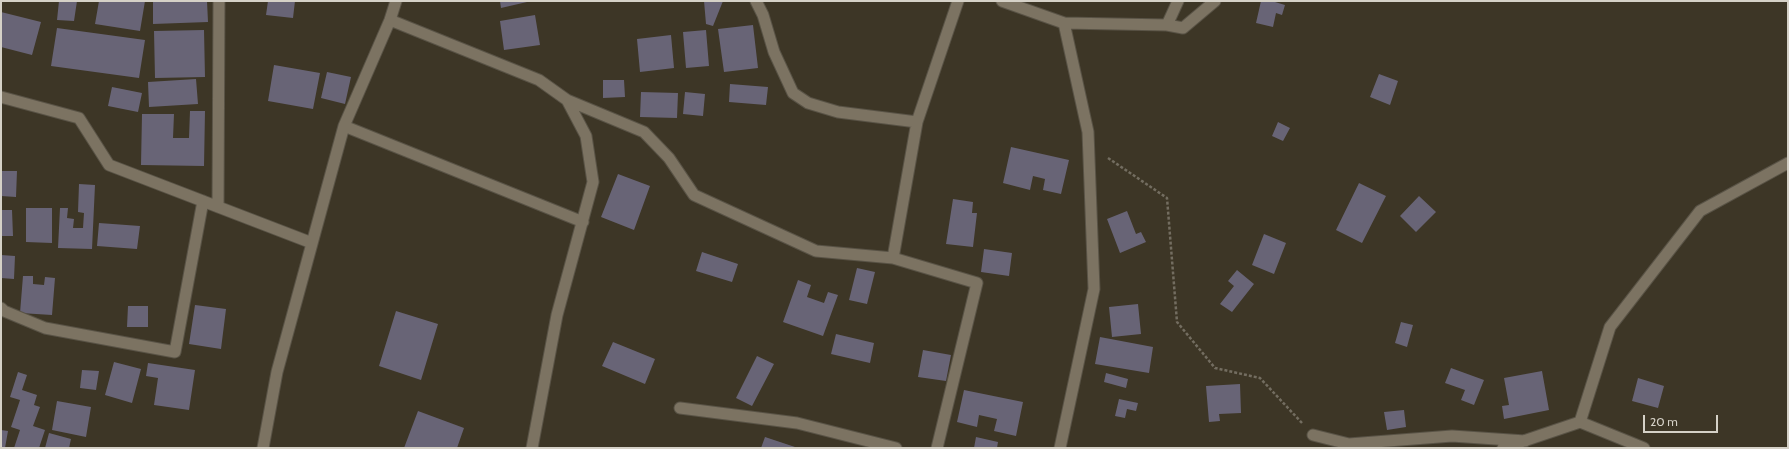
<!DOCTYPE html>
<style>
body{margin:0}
#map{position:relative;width:1789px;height:449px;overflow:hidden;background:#3d3626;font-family:Cabin,sans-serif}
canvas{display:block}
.frame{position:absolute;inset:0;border:2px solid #d5d1c7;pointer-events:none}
.scale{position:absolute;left:1643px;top:415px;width:75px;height:18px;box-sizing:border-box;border:2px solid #d5d1c7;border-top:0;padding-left:5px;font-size:12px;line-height:14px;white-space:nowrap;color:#d5d1c7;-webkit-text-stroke:3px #3d3626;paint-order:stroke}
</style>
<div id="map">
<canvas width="1789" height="449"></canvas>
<div class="frame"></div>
<div class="scale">20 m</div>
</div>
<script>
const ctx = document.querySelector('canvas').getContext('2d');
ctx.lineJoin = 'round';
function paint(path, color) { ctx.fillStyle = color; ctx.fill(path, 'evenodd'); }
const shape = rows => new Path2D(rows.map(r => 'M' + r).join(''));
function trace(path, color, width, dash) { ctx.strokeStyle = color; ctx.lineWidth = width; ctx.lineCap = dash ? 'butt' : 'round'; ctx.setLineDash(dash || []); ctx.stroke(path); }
paint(shape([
 [59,1,77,1,74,21,57,20],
 [99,1,145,1,140,31,95,24],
 [153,1,207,1,208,22,153,24],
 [268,1,295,1,293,18,266,15],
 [500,1,527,1,527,2,501,8],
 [704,1,723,1,713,26,706,24],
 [1261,1,1276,1,1275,2,1285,5,1282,15,1276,13,1273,27,1256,23],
 [1,12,41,22,32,55,1,47],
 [535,15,540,45,504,50,500,21],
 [753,25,758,68,724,72,718,29],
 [57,28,145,40,139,78,51,66],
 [204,30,205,77,155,78,154,31],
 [706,30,709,66,686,68,683,32],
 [671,35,674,68,640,72,637,39],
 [274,65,320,73,313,109,268,101],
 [327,72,351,77,345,104,321,98],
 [1379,74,1398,81,1390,105,1370,97],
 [196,79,198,104,149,107,148,82],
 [603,80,624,80,625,97,603,98],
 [730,84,768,87,766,105,729,102],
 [112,87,142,93,138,112,108,106],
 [641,92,678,93,677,118,640,117],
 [685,92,705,94,703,116,683,114],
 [190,111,205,111,204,166,141,165,142,114,174,114,173,138,189,138],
 [1278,122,1290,128,1283,141,1272,136],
 [1011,147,1069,160,1061,194,1043,190,1045,179,1033,176,1030,190,1003,183],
 [1,171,17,171,16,197,1,196],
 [618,174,650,186,634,230,601,217],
 [1359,183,1386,196,1362,243,1336,230],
 [79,184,95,185,92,249,58,248,60,208,68,208,67,218,74,219,73,228,83,228,84,213,78,212],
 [1419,196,1436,212,1416,232,1400,216],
 [953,199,973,202,972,213,977,213,973,247,946,244],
 [26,208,52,208,52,243,26,242],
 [1,210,12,210,13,236,1,236],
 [1127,211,1136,234,1141,232,1146,242,1120,253,1107,219],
 [99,223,140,226,137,249,97,246],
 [1264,234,1286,243,1274,274,1252,265],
 [984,249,1012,253,1009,276,981,272],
 [702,252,738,264,732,282,696,271],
 [1,255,15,256,14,279,1,278],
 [857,268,875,272,867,304,849,300],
 [1237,270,1254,284,1232,312,1220,304,1234,286,1228,281],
 [23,276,33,276,33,284,44,285,45,277,55,278,52,315,20,313],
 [798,280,811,285,807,297,824,303,828,292,838,295,823,336,783,322],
 [1138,304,1141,334,1112,337,1109,307],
 [195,305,226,309,221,349,189,344],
 [128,306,148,306,148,327,127,327],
 [396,311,438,324,421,380,379,366],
 [1401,322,1413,325,1407,347,1395,343],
 [836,334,874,343,870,363,831,354],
 [1100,337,1153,347,1149,373,1095,364],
 [613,342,655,359,645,384,602,366],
 [923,350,951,355,946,381,918,377],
 [757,356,774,364,752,406,736,398],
 [114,362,141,369,132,403,105,395],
 [148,363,195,370,189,410,154,405,158,378,146,376],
 [1451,368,1484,380,1474,405,1461,400,1465,390,1445,383],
 [82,370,99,371,96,390,80,388],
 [1542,371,1549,410,1504,419,1502,406,1509,405,1504,378],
 [18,372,27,375,22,390,37,395,34,405,40,407,33,426,45,430,39,448,14,448,20,430,11,427,20,400,10,397],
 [1106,373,1128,379,1126,388,1104,382],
 [1638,378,1664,386,1658,408,1632,401],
 [1240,384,1241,413,1219,414,1220,421,1209,422,1206,386],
 [964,390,1023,402,1016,436,994,431,997,419,979,415,977,427,957,422],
 [1119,399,1138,403,1136,411,1127,409,1125,418,1115,416],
 [57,401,91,407,86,437,52,430],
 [1404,410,1406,427,1387,430,1384,412],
 [418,411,464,428,457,448,404,448],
 [1,430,8,431,5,448,1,448],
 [49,433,71,439,69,448,45,448],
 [765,437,798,448,761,448],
 [976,437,998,442,997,448,974,448]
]), '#686476');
const minor = shape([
 [756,1,763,15,774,52,793,93,808,103,838,112,917,122],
 [1002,1,1064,23,1167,25,1183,28,1215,1],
 [390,20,539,80,567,100,586,136,593,182,557,315,532,448],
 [1167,25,1178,1],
 [1,97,79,118,109,165,312,243],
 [567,100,644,132,669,158,694,195,816,251,893,258,977,283,937,448],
 [344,126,583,222],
 [218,207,219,1],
 [893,258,917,122,958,1],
 [1,308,4,311,45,328,175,352,203,201],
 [680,408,797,423,896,448],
 [1313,435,1349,444,1452,436,1525,441],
 [263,448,277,372,344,126,390,20,396,1],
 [1060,448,1094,289,1088,132,1064,23],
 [1503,448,1580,422],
 [1644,448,1580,422,1610,327,1700,211,1788,163]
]);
trace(minor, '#595346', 13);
trace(shape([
 [1108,158,1167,198,1177,322,1215,368,1260,378,1302,423]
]), '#736d60', 2.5, [3, 2]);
trace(minor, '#7c7362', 11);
</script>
